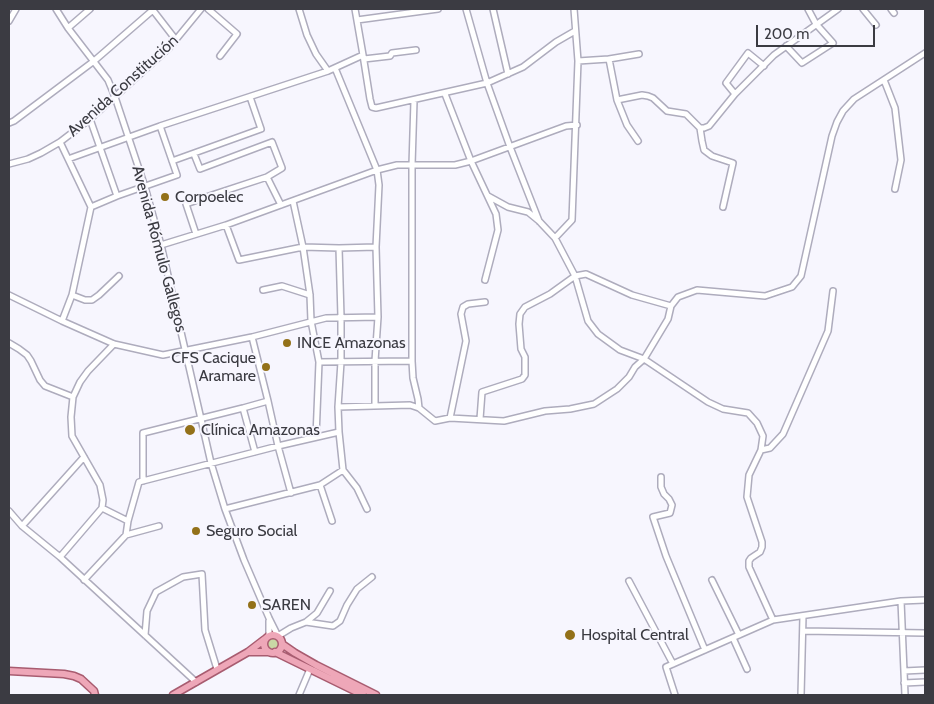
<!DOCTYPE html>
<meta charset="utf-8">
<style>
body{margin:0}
#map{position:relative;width:934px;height:704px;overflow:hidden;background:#f7f6fe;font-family:Cabin,sans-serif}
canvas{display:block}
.frame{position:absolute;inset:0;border:10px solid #3b3b42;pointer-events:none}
.scale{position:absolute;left:756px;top:25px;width:119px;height:22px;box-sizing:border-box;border:2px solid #3b3b42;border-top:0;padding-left:6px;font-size:15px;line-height:18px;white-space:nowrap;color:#3b3b42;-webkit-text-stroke:4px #f7f6fe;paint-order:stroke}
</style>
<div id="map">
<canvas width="934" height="704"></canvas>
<div class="frame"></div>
<div class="scale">200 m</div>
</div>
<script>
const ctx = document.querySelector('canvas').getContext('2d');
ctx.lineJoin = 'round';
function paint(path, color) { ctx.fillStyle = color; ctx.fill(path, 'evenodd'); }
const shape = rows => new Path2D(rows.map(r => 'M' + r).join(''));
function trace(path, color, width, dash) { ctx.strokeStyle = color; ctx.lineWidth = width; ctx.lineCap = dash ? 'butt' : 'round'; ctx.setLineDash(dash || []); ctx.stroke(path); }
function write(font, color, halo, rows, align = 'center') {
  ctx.font = font + ' Cabin,sans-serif'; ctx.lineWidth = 4; ctx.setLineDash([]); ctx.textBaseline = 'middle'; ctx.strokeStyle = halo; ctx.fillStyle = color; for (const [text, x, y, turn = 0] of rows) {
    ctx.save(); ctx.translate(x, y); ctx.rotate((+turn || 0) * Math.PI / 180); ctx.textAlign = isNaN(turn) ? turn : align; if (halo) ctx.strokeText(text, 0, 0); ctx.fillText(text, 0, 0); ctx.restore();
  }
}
paint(shape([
 '266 643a7 7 0 1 1 14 0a7 7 0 1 1-14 0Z'
]), '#c9d8a5');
const minor = shape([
 [56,9,68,28,108,80,115,97,145,187,161,245,201,419,211,463,225,509,244,560,269,618,278,636,291,628,306,622,333,626,340,621,347,605,357,589,372,577],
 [152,9,176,40],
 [208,9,237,34,220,56],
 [299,9,307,35,316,54,328,71],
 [355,9,363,55,370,99,372,107,376,108,487,83,523,67,556,42,575,31],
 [466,9,487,83,510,147,539,221],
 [493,9,508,74],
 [863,9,876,25],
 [891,9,894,13],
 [357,20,438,9],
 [9,21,16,9],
 [68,28,90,9],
 [786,46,802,63,833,43,816,24,808,9],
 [364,59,390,56,392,53,416,50],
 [609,59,617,100,627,125,638,141],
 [578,61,609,59,639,54],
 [335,68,377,170,379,185,376,247,378,317,375,361,375,405],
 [884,80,895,108,901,160,895,189],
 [445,94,471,161,496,214,498,230,485,280],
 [735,94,726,83,748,53,764,66],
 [617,100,642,95,648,96,653,98,667,111,686,114,700,128,704,128,709,126,735,94,774,55,838,9],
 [414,101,412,165,412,361,413,378,418,399,419,408],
 [90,119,117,196],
 [9,123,14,121,94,61,154,9],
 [700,128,702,141,704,150,712,156,733,163,723,207],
 [60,142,91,207,72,295,62,321],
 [194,154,200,169,272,142,282,168,267,177],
 [68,159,160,126,328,71,363,55],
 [172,161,261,129,250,97],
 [9,164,28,159,41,153,60,142,90,119,169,48,201,9],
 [488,196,508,207,528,212,539,221,555,238,575,276,588,321,598,334,620,350,644,359,708,402,723,409,748,413,757,423,763,436,761,450,749,475,747,497,762,542,762,547,760,552,751,558,749,561,749,567,773,620],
 [293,201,303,247,310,295,311,321,319,362,316,437],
 [91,207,117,196,177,175,160,126],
 [226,225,239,260,303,247,339,248,376,247],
 [196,234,186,204,215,194,267,177,281,205],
 [555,238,572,220,578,61,574,9],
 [161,245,226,225,377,170,397,165,455,165,471,161,566,126,577,125],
 [339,248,341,317,341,362,338,407,339,432,343,470,357,488,367,509],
 [263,290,282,286,310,295],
 [9,295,62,321,114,344,163,355,252,337,326,318,378,317],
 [72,295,85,300,92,300,99,295,119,276],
 [252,337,268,401,278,446,291,493],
 [9,343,19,349,27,355,31,361,40,380,45,386,73,397],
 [319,362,412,361],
 [338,407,410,405,419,408,435,421,450,418,504,421,545,411,570,409,594,404,617,389,629,377,635,367,644,359,668,319,671,306,678,297,697,290,765,296,792,287,801,276,832,136,837,122,843,111,854,99,925,53],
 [243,408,255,452],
 [450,418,466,341,461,314,463,307,468,304,485,302],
 [480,419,482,392,522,379,525,375,525,357,521,349,519,324,520,314,525,307,550,294,575,276,586,274,632,295,671,306],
 [761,450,770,448,783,434,828,331,833,291],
 [661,477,661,487,664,494,669,499,672,505,670,513,653,517,666,556,705,650],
 [143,481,143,433,243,408,268,401],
 [320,485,332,521],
 [102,508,128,521],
 [225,509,320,485,343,470],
 [9,511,22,526,60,557,196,682],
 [22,526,84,457],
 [126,535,159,526],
 [60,557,102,508,103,500,100,485,72,436,71,417,73,397,80,382,88,371,114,344],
 [84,580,126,535,128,521,139,482,278,446,339,432],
 [712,580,739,635],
 [629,581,673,664],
 [901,601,905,695],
 [306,622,317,613,330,591],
 [803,631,925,633],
 [145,635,147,611,156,592,183,577,202,574,205,630,217,669],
 [269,635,269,621],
 [733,638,747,669],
 [904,671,925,670],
 [904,683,925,682],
 [299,695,310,669],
 [675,695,666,667,773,620,901,601,925,600],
 [801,695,803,616]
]);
const major = shape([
 '264 644a9 9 0 1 1 18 0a9 9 0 1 1-18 0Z',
 [282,644,295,653,316,665,376,695],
 [248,652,269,652],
 [275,652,363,695],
 [9,671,64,674,74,676,81,679,94,691,95,695],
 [173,695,248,652,265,639]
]);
trace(minor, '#aeacbd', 8);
trace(major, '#a85c70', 9);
trace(minor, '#fff', 5);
trace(major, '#eea7b8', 6);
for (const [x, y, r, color] of [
 [165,197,5,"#937119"],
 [287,343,5,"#937119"],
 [266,367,5,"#937119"],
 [190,430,6,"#937119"],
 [196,531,5,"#937119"],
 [252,605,5,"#937119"],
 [570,635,6,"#937119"]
]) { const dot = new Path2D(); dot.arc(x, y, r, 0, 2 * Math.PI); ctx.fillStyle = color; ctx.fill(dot); trace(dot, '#f7f6fe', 2); }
write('16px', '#3b3b42', '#f7f6fe', [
 ["Avenida Constitución",123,86,-42],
 ["Avenida Rómulo Gallegos",159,249,75]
]);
write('16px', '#3b3b42', '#f7f6fe', [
 ["Corpoelec",175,197],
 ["INCE Amazonas",297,343],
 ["CFS Cacique",256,358,"right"],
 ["Aramare",256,376,"right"],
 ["Clínica Amazonas",201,430],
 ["Seguro Social",206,531],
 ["SAREN",262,605],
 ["Hospital Central",581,635]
], 'left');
</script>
